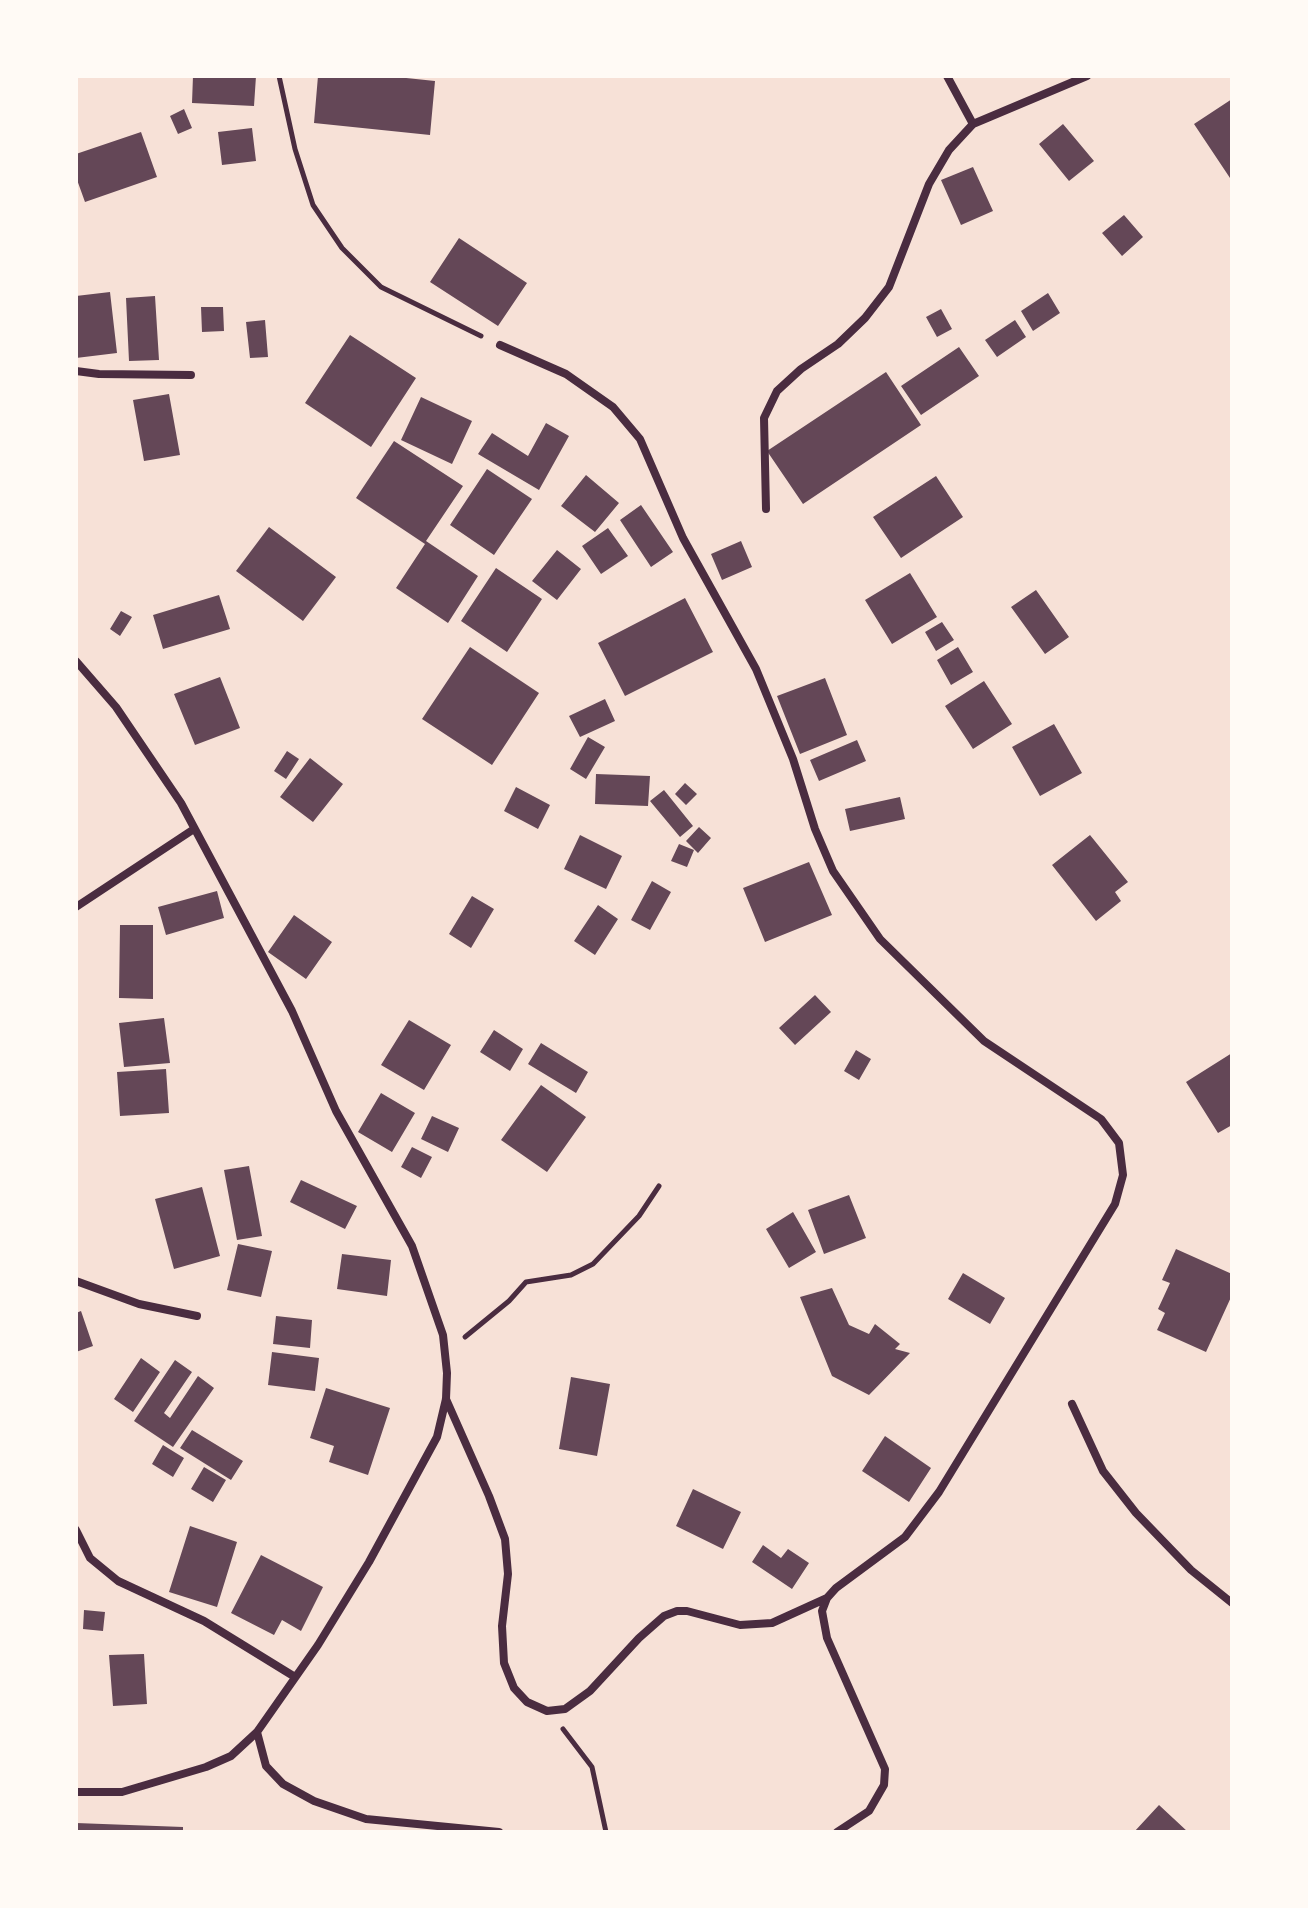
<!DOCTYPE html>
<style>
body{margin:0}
#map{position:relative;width:1308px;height:1908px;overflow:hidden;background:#f7e1d7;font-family:Raleway,sans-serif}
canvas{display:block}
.frame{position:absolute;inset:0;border:78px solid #fffaf5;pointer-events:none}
</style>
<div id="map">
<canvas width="1308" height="1908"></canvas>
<div class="frame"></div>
</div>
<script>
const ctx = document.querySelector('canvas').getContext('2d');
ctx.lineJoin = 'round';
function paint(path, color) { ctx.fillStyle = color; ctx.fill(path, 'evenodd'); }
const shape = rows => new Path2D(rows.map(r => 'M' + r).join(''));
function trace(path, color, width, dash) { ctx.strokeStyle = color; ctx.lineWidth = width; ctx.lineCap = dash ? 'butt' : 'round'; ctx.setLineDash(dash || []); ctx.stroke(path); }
paint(shape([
 [193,76,256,76,254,106,192,103],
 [318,76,387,76,435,81,430,135,314,123],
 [1232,99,1232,177,1230,178,1194,124],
 [184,109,192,128,178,134,170,116],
 [1063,124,1094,161,1069,181,1039,144],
 [252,128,256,161,222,165,218,132],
 [141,132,157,177,85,202,76,177,76,154],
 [973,167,993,211,961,225,941,180],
 [1124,215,1143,237,1122,256,1102,233],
 [459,238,527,283,498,326,430,282],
 [110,292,117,353,76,358,76,296],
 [1048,293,1060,313,1033,331,1021,311],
 [155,296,159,360,129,361,126,298],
 [201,307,223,307,224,331,202,332],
 [941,309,952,329,937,337,926,317],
 [265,320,268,357,250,358,246,322],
 [1015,320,1026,337,997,357,985,340],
 [350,335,416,378,371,447,305,403],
 [959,347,979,376,921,415,901,386],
 [886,372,921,425,803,504,767,451],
 [169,394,180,455,144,461,133,400],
 [421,397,472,421,452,464,401,440],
 [546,423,569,436,539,490,478,454,492,433,528,456],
 [394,441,463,486,426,541,478,576,448,623,396,588,425,544,356,498],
 [487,469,532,499,494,555,450,525],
 [586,475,619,503,595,532,561,506],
 [936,476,963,517,901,558,873,517],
 [641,505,673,552,651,567,620,520],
 [269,527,336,577,303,621,236,571],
 [608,528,628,556,601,574,582,546],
 [741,541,752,567,722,580,711,554],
 [557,550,581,569,557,600,532,581],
 [496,568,542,599,507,652,461,621],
 [910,573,937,617,892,644,865,600],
 [1036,590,1069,637,1045,654,1011,607],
 [219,595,230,629,163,649,153,615],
 [685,598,713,652,625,696,598,643],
 [121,611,132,617,120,636,110,629],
 [942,622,954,640,936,651,925,632],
 [470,647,539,693,492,765,422,719],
 [958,647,973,672,951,685,937,660],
 [220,677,240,728,195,745,174,694],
 [825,678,847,735,800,754,777,696],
 [984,681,1012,724,973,749,945,706],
 [605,699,615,721,580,737,569,716],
 [1054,724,1082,773,1040,796,1012,747],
 [588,737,605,747,586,779,570,769],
 [857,740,866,761,819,781,810,760],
 [287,751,299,759,286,779,274,771],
 [310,758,343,784,313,822,280,797],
 [596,774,650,776,648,806,595,804],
 [685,783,697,794,686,805,675,794],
 [516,787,550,805,538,829,504,811],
 [664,790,693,826,680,837,650,801],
 [900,797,905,819,850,831,845,809],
 [699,827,711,838,698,853,686,841],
 [580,835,622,856,606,889,564,869],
 [1090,835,1128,882,1115,892,1121,901,1096,921,1052,865],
 [679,844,694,850,687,867,671,861],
 [809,862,832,915,765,942,743,888],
 [652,881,671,892,650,930,631,920],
 [217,891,224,918,166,935,158,907],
 [472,896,494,909,471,948,449,934],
 [598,905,618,919,595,955,574,941],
 [294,915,332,942,306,979,268,952],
 [120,925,153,925,153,999,119,998],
 [815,995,831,1012,795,1045,779,1028],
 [164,1018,170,1063,124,1067,119,1023],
 [409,1020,451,1045,424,1090,381,1065],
 [494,1030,523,1049,510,1071,480,1052],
 [541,1043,588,1072,576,1093,528,1064],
 [856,1050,871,1059,859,1080,844,1071],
 [1232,1053,1232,1125,1218,1133,1186,1082],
 [166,1069,169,1113,120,1116,117,1072],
 [541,1085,586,1117,547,1172,501,1140],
 [381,1093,415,1113,392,1152,358,1132],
 [432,1116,459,1128,448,1152,421,1139],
 [412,1147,432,1157,421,1178,401,1167],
 [249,1166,262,1236,237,1240,224,1170],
 [301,1180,357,1206,345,1229,290,1202],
 [202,1187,220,1256,174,1269,155,1199],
 [849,1195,866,1238,824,1254,808,1210],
 [793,1212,816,1252,789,1268,766,1229],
 [238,1244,272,1251,261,1297,227,1290],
 [1176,1249,1232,1274,1232,1295,1206,1352,1157,1330,1165,1313,1158,1309,1170,1283,1162,1280],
 [342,1254,391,1260,387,1296,337,1289],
 [963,1273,1005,1298,990,1324,948,1299],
 [832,1288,849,1325,869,1334,875,1324,900,1344,895,1349,910,1353,869,1395,832,1376,800,1297],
 [81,1311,93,1346,76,1352,76,1313],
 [276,1316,312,1320,310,1348,273,1344],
 [272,1352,319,1358,315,1391,268,1385],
 [141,1358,160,1372,133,1412,114,1399],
 [175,1360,192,1372,164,1413,170,1418,198,1376,214,1388,173,1447,134,1421],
 [571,1377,610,1384,597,1456,559,1449],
 [326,1388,390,1408,368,1475,329,1462,334,1446,310,1438],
 [192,1430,243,1461,231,1480,180,1448],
 [885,1436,931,1468,909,1502,862,1471],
 [163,1445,184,1458,173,1477,152,1464],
 [204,1467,226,1480,213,1502,191,1489],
 [693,1489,741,1512,723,1549,676,1526],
 [190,1526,237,1542,217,1607,169,1592],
 [763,1545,781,1558,788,1549,809,1563,792,1589,752,1562],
 [261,1555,323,1587,301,1631,282,1620,274,1635,231,1613],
 [84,1610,105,1612,103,1631,83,1629],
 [144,1654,147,1704,113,1706,109,1655],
 [1159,1805,1188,1832,1134,1832],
 [76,1823,183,1827,183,1832,76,1832]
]), '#644757');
trace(shape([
 [279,76,295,149,313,205,342,248,381,287,481,336],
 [465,1337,509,1301,526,1282,571,1275,593,1264,639,1216,659,1186],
 [563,1729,592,1767,606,1832]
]), '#4a2c40', 5);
trace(shape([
 [947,76,973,124],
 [500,345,566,374,613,407,640,439,683,538,756,669,793,759,815,829,833,871,880,939,984,1041,1101,1119,1119,1143,1123,1175,1115,1204,939,1492,905,1537,836,1588,827,1598,822,1611,827,1638,885,1769,884,1785,869,1811,837,1832],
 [76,371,99,374,191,375],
 [766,509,764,418,777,391,801,369,838,344,865,318,889,287,929,184,949,150,973,124,1087,76],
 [76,661,116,707,181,803,292,1011,336,1111,412,1246,443,1335,447,1373,446,1399,437,1437,369,1562,318,1645,257,1732,231,1756,206,1767,122,1792,76,1792],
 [76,907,194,829],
 [76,1281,139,1304,197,1316],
 [446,1399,489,1496,505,1539,508,1574,502,1626,504,1663,514,1688,527,1702,547,1711,565,1709,590,1691,639,1638,664,1616,677,1611,687,1611,740,1625,772,1623,827,1598],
 [1072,1404,1103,1471,1136,1513,1191,1570,1232,1603],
 [76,1530,90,1558,118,1581,204,1621,295,1677],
 [257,1732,266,1766,283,1784,314,1801,366,1819,499,1832]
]), '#4a2c40', 8);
</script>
